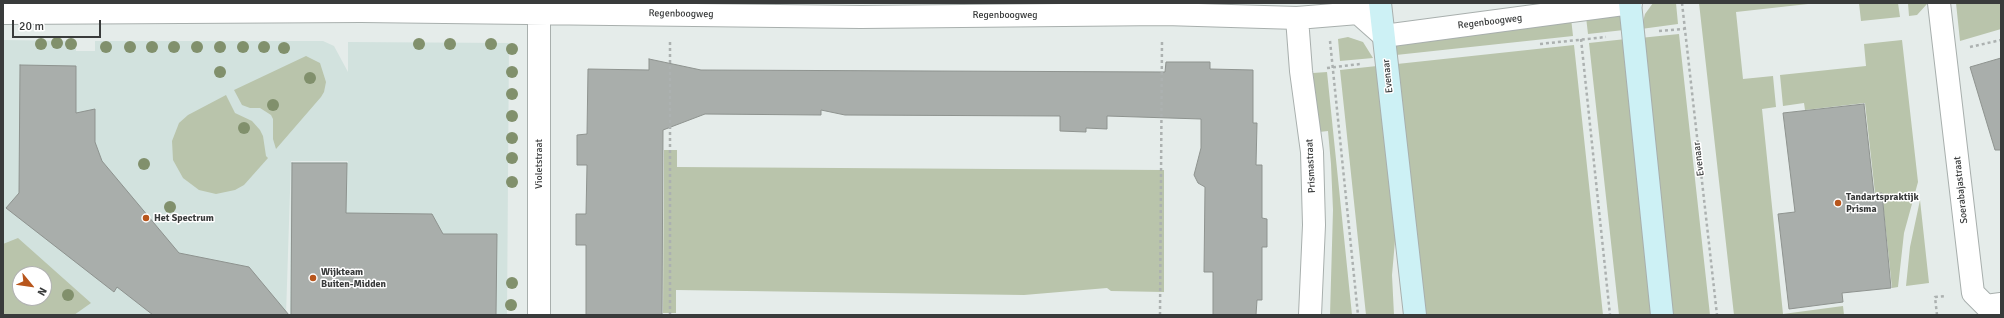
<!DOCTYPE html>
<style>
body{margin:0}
#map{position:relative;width:2004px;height:318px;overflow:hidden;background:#e5ecea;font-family:Signika,sans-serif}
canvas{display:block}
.frame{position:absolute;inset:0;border:4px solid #393b3b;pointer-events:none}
.north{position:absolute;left:12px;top:266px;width:40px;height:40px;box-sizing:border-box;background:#fff;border:1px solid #b0b1b1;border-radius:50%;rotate:119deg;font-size:11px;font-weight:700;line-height:16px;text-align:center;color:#393b3b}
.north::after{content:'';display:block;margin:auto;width:14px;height:18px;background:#b8561c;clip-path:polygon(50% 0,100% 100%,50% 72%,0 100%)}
.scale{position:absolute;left:12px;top:20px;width:89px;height:18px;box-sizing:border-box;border:2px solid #393b3b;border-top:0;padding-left:5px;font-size:12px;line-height:14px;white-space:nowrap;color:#393b3b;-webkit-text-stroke:3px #fff;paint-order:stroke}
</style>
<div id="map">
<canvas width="2004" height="318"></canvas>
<div class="frame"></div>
<div class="north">N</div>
<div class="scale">20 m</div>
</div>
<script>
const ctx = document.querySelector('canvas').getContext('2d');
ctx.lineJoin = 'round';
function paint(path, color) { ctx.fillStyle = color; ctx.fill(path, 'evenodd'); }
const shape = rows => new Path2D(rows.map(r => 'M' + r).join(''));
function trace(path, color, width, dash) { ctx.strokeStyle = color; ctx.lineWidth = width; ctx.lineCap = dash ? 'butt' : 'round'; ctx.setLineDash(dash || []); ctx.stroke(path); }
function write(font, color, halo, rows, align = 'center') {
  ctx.font = font + ' Signika,sans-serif'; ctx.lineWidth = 3; ctx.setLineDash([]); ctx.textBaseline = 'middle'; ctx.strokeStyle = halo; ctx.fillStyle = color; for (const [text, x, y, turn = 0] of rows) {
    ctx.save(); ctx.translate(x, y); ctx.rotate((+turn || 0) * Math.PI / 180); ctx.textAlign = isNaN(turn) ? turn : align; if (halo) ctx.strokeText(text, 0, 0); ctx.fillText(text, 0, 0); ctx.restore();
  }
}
paint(shape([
 [3,40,76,41,76,51,95,51,95,41,323,41,334,46,348,72,348,42,509,43,507,315,290,315,291,162,348,162,348,143,348,161,291,161,286,315,3,315],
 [20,274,44,274,44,298,20,298]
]), '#d2e2de');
paint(shape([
 [1653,3,1676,3,1678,24,1641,29,1645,14],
 [1699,3,1817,3,1736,12,1743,79,1773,76,1776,107,1762,109,1783,314,1843,306,1844,315,1734,315],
 [1859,3,1898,3,1900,17,1861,21],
 [1908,3,1930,3,1927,4,1917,15,1909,16],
 [1956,3,2001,3,2001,29,1960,41],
 [1617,14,1621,17,1624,30,1588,34,1586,17],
 [1571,18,1573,36,1396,55,1397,43],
 [1679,34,1710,315,1672,315,1640,38],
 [1348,37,1363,42,1373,58,1340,61,1338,39],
 [1626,39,1655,315,1619,315,1589,43],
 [1902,40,1918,182,1904,233,1898,287,1892,288,1882,193,1875,193,1865,103,1805,110,1804,103,1783,106,1780,75,1866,66,1864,44],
 [1574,45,1603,315,1424,315,1397,64],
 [306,56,320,63,326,82,324,92,321,97,276,149,273,139,273,119,271,115,260,108,250,108,242,105,234,90],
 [1377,66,1396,229,1392,275,1394,315,1366,315,1340,70],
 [1327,72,1352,315,1330,315,1333,210,1331,164,1328,131,1319,132,1313,73],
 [226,95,235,113,252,121,260,130,263,136,266,156,268,158,244,185,235,190,216,194,199,190,183,178,173,160,172,141,179,123,188,115],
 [664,150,677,150,677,167,1164,170,1164,292,1111,291,1107,288,1024,295,676,290,676,313,663,313],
 [1920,200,1929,283,1906,286,1910,247],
 [18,238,91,303,74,315,3,315,3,244],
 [20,274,44,274,44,298,20,298]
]), '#b9c4ab');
const building = shape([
 [2001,58,2001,150,1995,150,1970,67,2001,58],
 [649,59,701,70,1165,72,1166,62,1210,62,1210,69,1253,70,1253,123,1257,123,1256,165,1262,165,1262,218,1267,219,1267,247,1262,247,1262,300,1257,300,1256,315,1213,315,1213,272,1204,272,1205,187,1198,183,1194,175,1201,148,1201,119,1107,116,1107,129,1086,128,1086,132,1060,131,1060,116,845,115,821,110,821,115,705,114,663,130,662,315,586,315,586,245,576,245,576,214,586,214,587,165,577,165,577,135,587,134,588,69,649,70,649,59],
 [20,65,76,66,76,113,95,109,95,142,102,161,179,253,249,267,289,315,153,315,117,287,114,292,6,208,19,193,20,65],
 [1864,104,1874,194,1882,193,1891,288,1842,293,1843,302,1789,309,1778,214,1795,212,1783,113,1864,104],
 [292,163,347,163,346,213,432,214,443,234,497,234,496,315,291,315,292,163]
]);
paint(building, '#a9aeab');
trace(building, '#8e938f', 1);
const street = shape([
 [1369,3,1358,13,1384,36,1631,3],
 [1939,3,1973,293,1986,306,2001,304],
 [3,13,361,11,861,17,1165,14,1297,18,1358,13],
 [1297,18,1301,71,1312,152,1314,225,1310,315],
 [539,315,539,3]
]);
const secondary = shape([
 [1380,3,1415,315],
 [1630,3,1662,315]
]);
trace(street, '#a8afad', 24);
trace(secondary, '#a8afad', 24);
trace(shape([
 [1682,3,1717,315],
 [1659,31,1684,29],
 [1581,39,1610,315],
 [1330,41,1358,315],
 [1540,44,1606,37],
 [1970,47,2001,40],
 [1327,68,1360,64],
 [670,315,670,40],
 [1160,315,1162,41],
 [1937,315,1935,297,1946,296]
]), '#acb1b0', 2.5, [3, 3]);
trace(street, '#fff', 22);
trace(secondary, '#cdf1f5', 22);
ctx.fillStyle = '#81906c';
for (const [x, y] of [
 [57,43],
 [41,44],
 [71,44],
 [419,44],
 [450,44],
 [491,44],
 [106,47],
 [130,47],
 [152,47],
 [174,47],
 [197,47],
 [220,47],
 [243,47],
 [264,47],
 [284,48],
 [512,49],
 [220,72],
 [512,72],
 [310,78],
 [512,94],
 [273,105],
 [512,116],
 [244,128],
 [512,138],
 [512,158],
 [144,164],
 [512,182],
 [170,207],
 [512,283],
 [68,295],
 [511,305]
]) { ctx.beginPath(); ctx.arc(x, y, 6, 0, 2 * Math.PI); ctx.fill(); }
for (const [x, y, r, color] of [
 [1838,203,4,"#b8561c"],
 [146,218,4,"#b8561c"],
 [313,278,4,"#b8561c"]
]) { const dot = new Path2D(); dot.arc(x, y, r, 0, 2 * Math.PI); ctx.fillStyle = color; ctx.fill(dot); trace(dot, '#fff', 1.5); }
write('10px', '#393b3b', '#fff', [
 ["Regenboogweg",681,14,1],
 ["Regenboogweg",1005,15],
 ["Regenboogweg",1490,22,-7],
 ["Evenaar",1388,76,-96],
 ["Evenaar",1699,159,-97],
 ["Violetstraat",539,164,-90],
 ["Prismastraat",1311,166,-93],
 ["Soerabajastraat",1961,190,-96]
]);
write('bold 10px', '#393b3b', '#fff', [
 ["Tandartspraktijk",1846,197],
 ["Prisma",1846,209],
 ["Het Spectrum",154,218],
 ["Wijkteam",321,272],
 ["Buiten-Midden",321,284]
], 'left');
</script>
